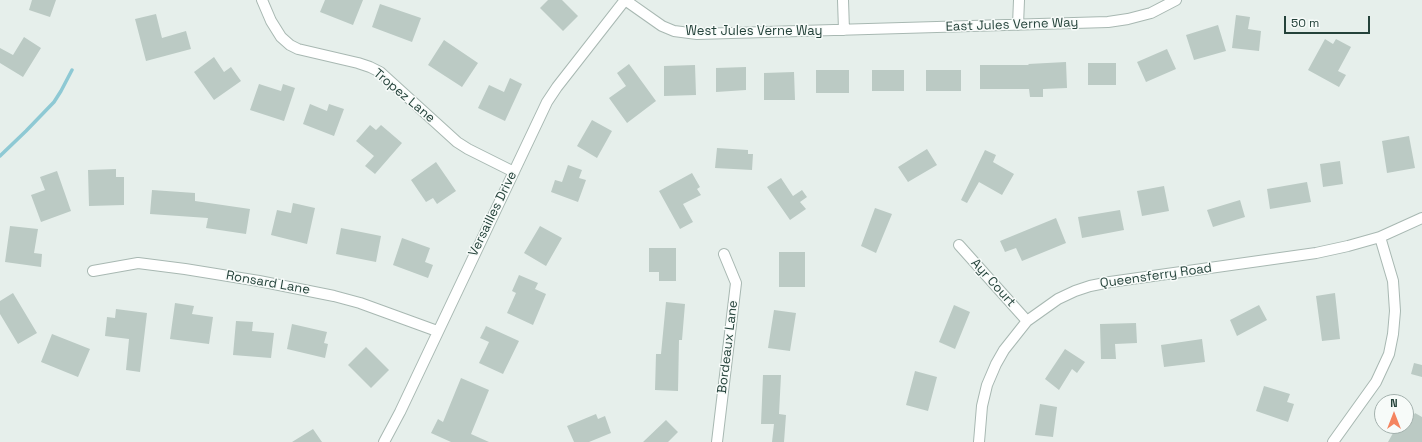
<!DOCTYPE html>
<style>
body{margin:0}
#map{position:relative;width:1422px;height:442px;overflow:hidden;background:#e6efeb;font-family:"Space Grotesk",sans-serif}
canvas{display:block}
.north{position:absolute;left:1374px;top:394px;width:40px;height:40px;box-sizing:border-box;background:#f7fbf9;border:1px solid #a3b1ad;border-radius:50%;rotate:0deg;font-size:11px;font-weight:700;line-height:16px;text-align:center;color:#24423a}
.north::after{content:'';display:block;margin:auto;width:14px;height:18px;background:#f4845f;clip-path:polygon(50% 0,100% 100%,50% 72%,0 100%)}
.scale{position:absolute;left:1284px;top:16px;width:86px;height:18px;box-sizing:border-box;border:2px solid #24423a;border-top:0;padding-left:5px;font-size:12px;line-height:14px;white-space:nowrap;color:#24423a;-webkit-text-stroke:3px #f7fbf9;paint-order:stroke}
</style>
<div id="map">
<canvas width="1422" height="442"></canvas>
<div class="north">N</div>
<div class="scale">50 m</div>
</div>
<script>
const ctx = document.querySelector('canvas').getContext('2d');
ctx.lineJoin = 'round';
const shape = rows => new Path2D(rows.map(r => 'M' + r).join(''));
function trace(path, color, width, dash) { ctx.strokeStyle = color; ctx.lineWidth = width; ctx.lineCap = dash ? 'butt' : 'round'; ctx.setLineDash(dash || []); ctx.stroke(path); }
function paint(path, color) { ctx.fillStyle = color; ctx.fill(path, 'evenodd'); }
function write(font, color, halo, rows, align = 'center') {
  ctx.font = font + ' "Space Grotesk",sans-serif'; ctx.lineWidth = 3; ctx.setLineDash([]); ctx.textBaseline = 'middle'; ctx.strokeStyle = halo; ctx.fillStyle = color; for (const [text, x, y, turn = 0] of rows) {
    ctx.save(); ctx.translate(x, y); ctx.rotate((+turn || 0) * Math.PI / 180); ctx.textAlign = isNaN(turn) ? turn : align; if (halo) ctx.strokeText(text, 0, 0); ctx.fillText(text, 0, 0); ctx.restore();
  }
}
trace(shape([
 [0,156,26,131,54,102,61,91,72,70]
]), '#8ec9d4', 3.5);
paint(shape([
 [32,0,56,0,50,17,29,10],
 [325,0,363,0,353,25,320,12],
 [548,0,562,0,578,16,563,31,540,8],
 [380,4,421,18,412,42,372,27],
 [156,14,162,38,186,31,191,49,146,61,135,19],
 [1236,15,1250,17,1248,29,1261,31,1259,51,1232,48],
 [1218,25,1226,51,1194,60,1186,35],
 [24,37,41,48,23,77,0,63,0,48,13,55],
 [1325,39,1333,44,1336,39,1351,47,1338,71,1346,75,1339,87,1308,70],
 [444,40,478,63,462,87,428,65],
 [1167,49,1176,69,1146,82,1137,62],
 [214,57,224,72,231,67,241,81,214,100,194,72],
 [1066,62,1067,88,1043,89,1043,97,1030,97,1029,89,980,89,980,65,1029,65,1028,64],
 [1088,63,1116,63,1116,85,1088,85],
 [629,64,656,101,627,123,609,98,626,86,617,73],
 [695,65,696,95,664,96,664,66],
 [746,67,746,90,716,92,716,68],
 [816,70,849,70,849,93,816,93],
 [872,70,904,70,904,91,872,91],
 [926,70,961,70,961,91,926,91],
 [794,72,795,100,764,100,764,73],
 [510,78,522,84,505,121,478,108,489,85,504,92],
 [259,84,281,91,283,84,295,88,284,121,250,110],
 [310,104,327,111,329,104,344,109,334,136,303,124],
 [592,120,612,131,597,158,577,146],
 [370,125,376,130,381,125,402,143,375,174,365,166,374,156,356,141],
 [1409,136,1415,168,1387,173,1382,141],
 [717,148,748,150,748,154,753,154,752,170,715,168],
 [927,149,937,165,908,182,898,167],
 [985,150,996,155,993,162,1014,174,1002,195,979,182,967,203,961,200],
 [1340,161,1343,184,1323,187,1320,164],
 [436,162,456,191,437,204,433,198,426,202,411,180],
 [568,165,582,170,579,178,586,180,578,202,551,192,555,180,562,182],
 [116,169,116,177,124,177,124,205,89,206,88,170],
 [57,171,71,211,41,222,31,195,45,190,40,177],
 [692,173,700,187,697,189,701,195,683,204,693,222,680,229,659,191],
 [781,178,793,196,802,190,807,197,800,202,806,209,790,220,767,187],
 [1307,182,1311,202,1270,209,1267,189],
 [1164,186,1169,211,1142,216,1137,191],
 [152,190,195,193,195,201,250,209,246,234,206,228,208,218,150,214],
 [1240,200,1245,217,1213,227,1207,210],
 [293,203,315,208,307,244,271,235,277,210,291,213],
 [875,208,892,214,876,253,861,246],
 [1120,210,1124,230,1082,238,1078,217],
 [1056,218,1066,243,1022,261,1016,248,1005,252,1000,241],
 [10,226,38,229,34,253,42,254,41,267,5,262],
 [540,226,562,238,546,266,524,253],
 [341,228,381,236,376,262,336,254],
 [402,238,430,248,425,262,433,265,428,278,393,265],
 [649,248,676,248,676,281,659,281,659,272,649,272],
 [779,252,805,252,805,287,779,287],
 [519,275,538,283,535,289,546,294,533,325,507,313,516,293,512,291],
 [13,293,37,333,18,344,0,314,0,301],
 [1335,293,1340,339,1322,341,1316,296],
 [666,302,685,304,682,340,679,340,678,391,655,390,656,354,661,354],
 [175,303,194,306,192,314,213,317,209,344,170,339],
 [954,305,970,312,955,349,939,342],
 [1259,305,1267,320,1237,336,1230,320],
 [116,309,147,313,140,372,126,370,129,339,105,336,107,317,115,318],
 [774,310,796,313,790,351,768,348],
 [236,321,253,322,252,331,274,333,271,358,233,355],
 [1136,323,1137,343,1115,344,1116,359,1101,359,1100,324],
 [292,324,327,332,324,343,328,344,325,358,287,349],
 [486,326,519,341,503,374,479,363,489,342,480,338],
 [52,334,90,349,78,377,41,362],
 [1202,339,1205,362,1164,367,1161,345],
 [366,347,389,370,371,388,348,365],
 [1065,349,1085,362,1077,373,1072,369,1059,390,1045,379],
 [1414,363,1422,365,1422,377,1411,374],
 [915,371,937,377,928,411,906,405],
 [763,375,781,375,779,414,786,415,784,442,772,442,774,424,761,424],
 [461,378,489,390,471,434,489,442,451,442,431,433,438,419,443,422],
 [1264,386,1290,394,1287,402,1294,404,1288,422,1256,411],
 [1040,404,1057,407,1053,437,1035,435],
 [1415,413,1422,417,1422,442,1388,442,1397,426,1407,426],
 [596,414,598,419,605,416,611,433,589,442,574,442,567,426],
 [666,420,678,432,668,442,643,442],
 [313,429,322,442,292,442]
]), '#bbcac4');
const minor = shape([
 [262,0,271,21,281,37,290,45,298,49,358,63,370,67,380,72,457,142,468,149,514,172],
 [625,0,662,26,674,31,697,34,1108,22,1128,19,1151,13,1176,0],
 [843,0,844,30],
 [1018,25,1019,0],
 [959,245,1027,321],
 [93,271,138,263,185,269,259,281,334,296,360,303,437,331],
 [384,442,400,412,547,102,557,87,625,0],
 [717,442,736,283,724,254],
 [979,442,982,406,987,385,996,364,1004,350,1027,321,1058,299,1075,291,1090,286,1110,282,1316,253,1348,246,1380,237,1422,218],
 [1333,442,1376,382,1389,354,1393,334,1395,311,1393,281,1380,237]
]);
trace(minor, '#a8b8b2', 12);
trace(minor, '#fff', 10);
write('13px', '#24423a', '#f7fbf9', [
 ["East Jules Verne Way",1012,25,-2],
 ["West Jules Verne Way",754,31],
 ["Tropez Lane",404,96,40],
 ["Versailles Drive",493,214,-64],
 ["Queensferry Road",1156,276,-8],
 ["Ronsard Lane",268,283,10],
 ["Ayr Court",993,283,48],
 ["Bordeaux Lane",728,347,-83]
]);
</script>
